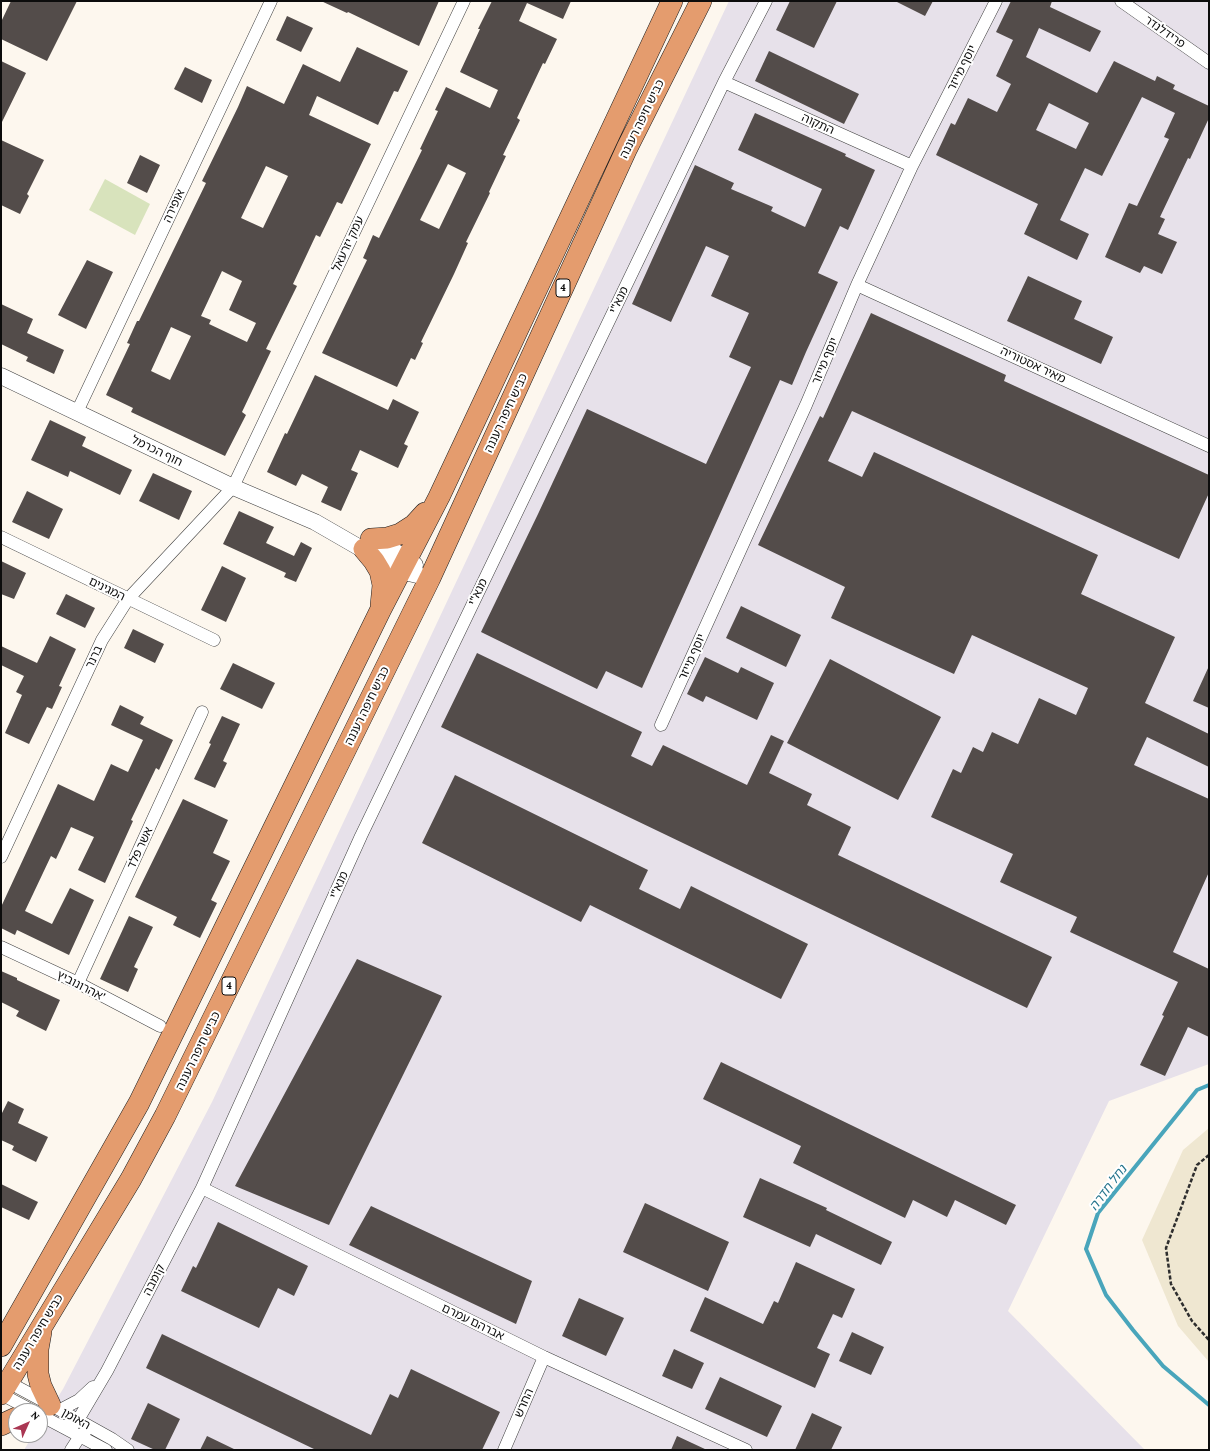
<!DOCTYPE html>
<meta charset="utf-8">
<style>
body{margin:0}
#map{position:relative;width:1210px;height:1451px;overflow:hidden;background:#fdf7ee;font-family:"Crimson Pro",serif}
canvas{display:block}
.frame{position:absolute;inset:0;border:2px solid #0c0c0c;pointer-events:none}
.north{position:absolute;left:8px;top:1403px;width:40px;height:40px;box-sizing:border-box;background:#fff;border:1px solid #9e9e9e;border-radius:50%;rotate:45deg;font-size:11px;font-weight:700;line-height:16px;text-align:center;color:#0c0c0c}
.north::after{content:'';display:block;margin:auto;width:14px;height:18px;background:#aa3753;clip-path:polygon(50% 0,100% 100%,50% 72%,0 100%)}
</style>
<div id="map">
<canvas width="1210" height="1451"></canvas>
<div class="frame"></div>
<div class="north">N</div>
</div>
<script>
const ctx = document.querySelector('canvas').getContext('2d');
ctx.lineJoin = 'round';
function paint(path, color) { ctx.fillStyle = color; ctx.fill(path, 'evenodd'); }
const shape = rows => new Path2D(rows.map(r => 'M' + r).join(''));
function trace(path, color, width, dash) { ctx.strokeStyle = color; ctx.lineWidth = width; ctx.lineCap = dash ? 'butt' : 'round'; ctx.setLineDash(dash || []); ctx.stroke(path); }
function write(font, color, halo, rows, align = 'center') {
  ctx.font = font + ' "Crimson Pro","Noto Sans Hebrew",serif'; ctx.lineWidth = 4; ctx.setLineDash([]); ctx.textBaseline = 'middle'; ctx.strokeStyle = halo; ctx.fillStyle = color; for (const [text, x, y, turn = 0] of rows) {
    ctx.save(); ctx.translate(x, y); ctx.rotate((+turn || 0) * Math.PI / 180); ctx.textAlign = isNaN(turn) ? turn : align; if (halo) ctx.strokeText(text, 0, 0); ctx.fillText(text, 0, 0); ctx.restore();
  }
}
paint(shape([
 [729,1,1209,1,1209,1064,1109,1101,1008,1311,1145,1450,24,1450,33,1435,40,1435,40,1425,63,1389,212,1102]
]), '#e7e1ea');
paint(shape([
 [1209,1128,1209,1362,1178,1326,1142,1240,1183,1150]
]), '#efe7d1');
paint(shape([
 [105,179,150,204,135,235,89,210]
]), '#d8e3bc');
trace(shape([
 [1209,1085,1197,1090,1098,1213,1086,1249,1106,1295,1133,1330,1163,1366,1209,1405]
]), '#49a5bb', 4);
paint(shape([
 [11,1,77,1,47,61,1,39,1,22],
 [321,1,439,1,419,46,348,12,347,13],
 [492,1,571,1,563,19,527,3,519,21,557,39,545,64,543,63,517,118,520,120,503,155,506,156,489,192,490,193,466,242,468,243,454,274,421,342,423,343,415,360,411,358,397,387,322,353,367,260,363,258,373,235,379,238,422,150,420,149,438,111,435,110,446,87,490,108,498,90,460,72,480,29,478,29],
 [448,164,466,173,439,229,420,220],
 [790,1,837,1,814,48,776,30],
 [895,1,933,1,925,16],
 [1011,1,1052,1,1050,7,1101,31,1090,52,1039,28,1026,57,1097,93,1114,61,1155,81,1157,76,1175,85,1173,89,1209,106,1209,118,1190,159,1188,158,1160,217,1165,219,1158,234,1177,242,1162,274,1144,266,1140,273,1105,257,1129,203,1137,206,1169,139,1164,137,1175,113,1142,97,1102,176,1085,168,1060,220,1089,234,1077,260,1024,234,1038,204,936,155,951,123,955,125,968,98,997,112,1011,84,996,76,1013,40,996,32],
 [1049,103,1089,123,1076,149,1036,130],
 [287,16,313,28,301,52,276,40],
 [357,47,408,71,398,92,394,91,378,125,317,96,309,115,371,144,342,204,337,202,320,237,316,235,293,284,297,286,266,349,271,351,242,412,246,415,225,456,131,412,133,408,106,395,130,344,127,343,137,321,139,321,206,183,202,181,238,107,247,86,284,104,303,64,340,82],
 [266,166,288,176,263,228,241,218],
 [222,271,242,281,229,310,256,323,247,342,209,324,211,320,201,316],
 [171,327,191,336,170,380,151,371],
 [769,51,859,94,844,124,755,81],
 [1,61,26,73,1,124],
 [185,67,212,80,202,103,174,89],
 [755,113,846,154,845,156,875,170,848,230,840,226,818,273,838,282,806,352,792,385,780,380,642,688,606,671,597,689,481,632,538,514,587,409,706,464,751,367,729,357,749,313,711,296,729,256,706,246,671,322,632,304,695,165,734,183,731,189,773,207,771,211,805,227,822,189,738,150],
 [1,140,44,160,27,194,29,196,20,214,1,205],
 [140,155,160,165,147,193,127,183],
 [87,260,113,272,86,329,58,315],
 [1028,276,1082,301,1074,319,1113,337,1101,364,1007,321],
 [1,304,33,319,27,333,64,350,54,374,26,361,28,357,1,344],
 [871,313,1006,375,1004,381,1209,475,1209,493,1179,559,852,411,828,461,862,477,874,452,1098,555,1081,594,1175,637,1145,703,1209,734,1209,767,1147,737,1134,765,1209,799,1209,872,1173,952,1209,969,1209,1037,1188,1027,1165,1076,1140,1065,1164,1016,1162,1015,1178,982,1070,932,1077,917,1000,882,1013,854,931,817,953,769,961,773,973,747,983,752,992,732,1018,744,1039,698,1076,715,1088,688,972,635,954,674,831,618,845,587,758,545,820,416,823,418],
 [315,375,388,410,393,399,419,412,404,444,408,446,398,468,360,450,351,470,358,473,341,511,321,502,328,487,302,474,296,486,267,472,285,433,287,434],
 [50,420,86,437,82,446,132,470,120,495,70,471,68,477,31,460],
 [153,473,192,491,179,520,139,501],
 [27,491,63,509,49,539,12,522],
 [239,511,274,527,266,543,294,556,301,542,312,548,296,582,284,577,286,573,223,544],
 [1,561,26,573,14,599,1,594],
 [222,566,246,578,226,622,201,610],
 [66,594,95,608,85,628,56,614],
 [741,606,801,635,786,667,726,638],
 [133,629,164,644,155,663,124,648],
 [50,636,76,649,59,686,62,687,52,709,47,707,29,744,5,733,22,695,16,692,24,676,1,665,1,646,37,663],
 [477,653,642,732,631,756,652,766,663,745,747,785,771,735,784,741,769,773,812,794,807,805,851,827,838,855,1052,957,1027,1008,441,727],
 [705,657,738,673,741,667,774,683,757,720,706,696,703,702,687,694],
 [830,659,941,717,898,800,787,743],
 [233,663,275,683,262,709,220,689],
 [1209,666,1209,708,1193,701],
 [120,705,144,717,140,724,173,740,159,770,156,768,131,820,133,821,105,883,78,870,94,837,71,827,56,859,51,856,25,911,52,924,70,888,94,900,69,955,17,930,15,935,1,928,1,907,58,784,94,801,111,764,128,772,143,740,111,725],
 [222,716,240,724,223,761,227,763,215,788,194,779,211,744,209,743],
 [455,775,648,870,639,889,680,909,691,886,808,944,781,999,590,905,581,922,422,843],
 [183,799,228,820,213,853,230,861,211,900,217,903,200,938,173,925,177,917,135,897],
 [129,916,153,927,134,967,138,969,128,992,100,979],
 [357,959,442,996,329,1225,235,1186],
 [1,971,17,978,17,980,60,1000,46,1031,16,1016,19,1011,1,1002],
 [721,1062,1016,1205,1006,1225,955,1200,947,1217,913,1200,905,1218,793,1163,801,1146,703,1099],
 [8,1101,24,1109,18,1123,48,1137,36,1162,12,1150,14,1146,1,1140,1,1115],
 [760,1178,827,1208,826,1210,892,1242,881,1265,816,1234,810,1247,743,1217],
 [1,1184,38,1202,29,1220,1,1207],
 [645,1203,729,1242,708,1291,623,1252],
 [371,1206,532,1281,516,1324,349,1245],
 [218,1222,308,1266,294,1296,278,1288,259,1328,181,1291,193,1266,196,1268],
 [796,1262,855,1289,842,1318,833,1314,817,1348,830,1354,815,1388,690,1331,705,1297,763,1324,774,1301,778,1303],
 [579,1298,624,1318,606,1356,562,1336],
 [852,1332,884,1347,871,1375,839,1361],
 [162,1334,371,1435,390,1394,398,1398,411,1369,500,1412,482,1450,316,1450,146,1368],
 [674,1349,704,1363,692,1389,662,1376],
 [720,1377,782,1406,767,1437,705,1409],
 [148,1403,180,1419,165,1450,155,1450,131,1439],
 [812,1413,842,1427,831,1450,795,1450],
 [207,1436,236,1450,200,1450],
 [677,1436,707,1450,671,1450]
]), '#534c4a');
const minor = shape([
 [1121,1,1209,63],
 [724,82,912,166],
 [857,285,1209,446],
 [77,412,271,1],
 [1,537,214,640],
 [661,725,806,405,857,285,912,166,996,1],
 [1,857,102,640,128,599,233,487,464,1],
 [1,947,78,983,160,1026],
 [78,983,202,712],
 [202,1188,544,1357,746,1450],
 [4,1381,8,1382,60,1410,112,1439,128,1450],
 [1,1394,33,1411],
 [60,1410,79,1400,93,1387],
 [40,1415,106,1450],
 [62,1426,72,1426,78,1420,107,1371,202,1188,361,836,724,82,766,1],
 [71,1450,80,1436,85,1432],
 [504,1450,544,1357]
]);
const tertiary = shape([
 [1,376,233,487,315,522,400,571,430,578],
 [370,538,407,558,415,565]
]);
const trunk = shape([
 [371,539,387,538,400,534,414,525,425,513],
 [364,549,374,561,380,571,383,585,381,605],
 [41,1332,38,1349,38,1374,41,1386,50,1405],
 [1,1346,139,1103,381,609,439,497,672,1],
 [1,1394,131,1179,165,1116,430,578,627,148,701,1],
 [1,1425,16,1418]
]);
trace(minor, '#3f3f3f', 13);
trace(tertiary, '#3f3f3f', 17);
trace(trunk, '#1d1d1d', 22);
trace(shape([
 [1209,1155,1197,1165,1166,1248,1171,1284,1192,1321,1209,1340]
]), '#2e2e2e', 2.5, [4, 2]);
trace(minor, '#fff', 12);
trace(tertiary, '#fff', 16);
trace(trunk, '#e49c6e', 21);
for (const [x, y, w] of [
 [563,288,14],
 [229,986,14]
]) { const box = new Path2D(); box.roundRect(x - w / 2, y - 9, w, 18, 3); ctx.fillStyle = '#fff'; ctx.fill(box); trace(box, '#0c0c0c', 1); }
write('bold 11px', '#0c0c0c', null, [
 ["4",563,288],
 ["4",229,986]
]);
write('12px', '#0c0c0c', '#fff', [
 ["פרידלנדר",1165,32,35],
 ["יוסף מייזר",962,68,-63],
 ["כביש חיפה רעננה",642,119,-64],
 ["התקוה",818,124,24],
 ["אופירה",174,206,-65],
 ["עמק יזרעאל",348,244,-65],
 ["מנא\"י",619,300,-64],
 ["יוסף מייזר",825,361,-67],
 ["מאיר אסטוריה",1033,365,25],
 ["כביש חיפה רעננה",506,413,-65],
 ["חוף הכרמל",157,451,26],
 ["המגינים",107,589,26],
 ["מנא\"י",478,592,-64],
 ["ברנר",94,657,-65],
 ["יוסף מייזר",692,657,-66],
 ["כביש חיפה רעננה",367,706,-64],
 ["אשר פלד",140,848,-65],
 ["מנא\"י",339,885,-66],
 ["אהרונוביץ'",81,986,27],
 ["כביש חיפה רעננה",198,1051,-64],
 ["קומבה",154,1280,-63],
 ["אברהם עמרם",473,1322,26],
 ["כביש חיפה רעננה",38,1332,-59],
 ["החרש",524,1403,-66],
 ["האומן",76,1419,29]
]);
write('italic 13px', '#26758d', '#fff', [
 ["נחל חדרה",1108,1188,-53]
]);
</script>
